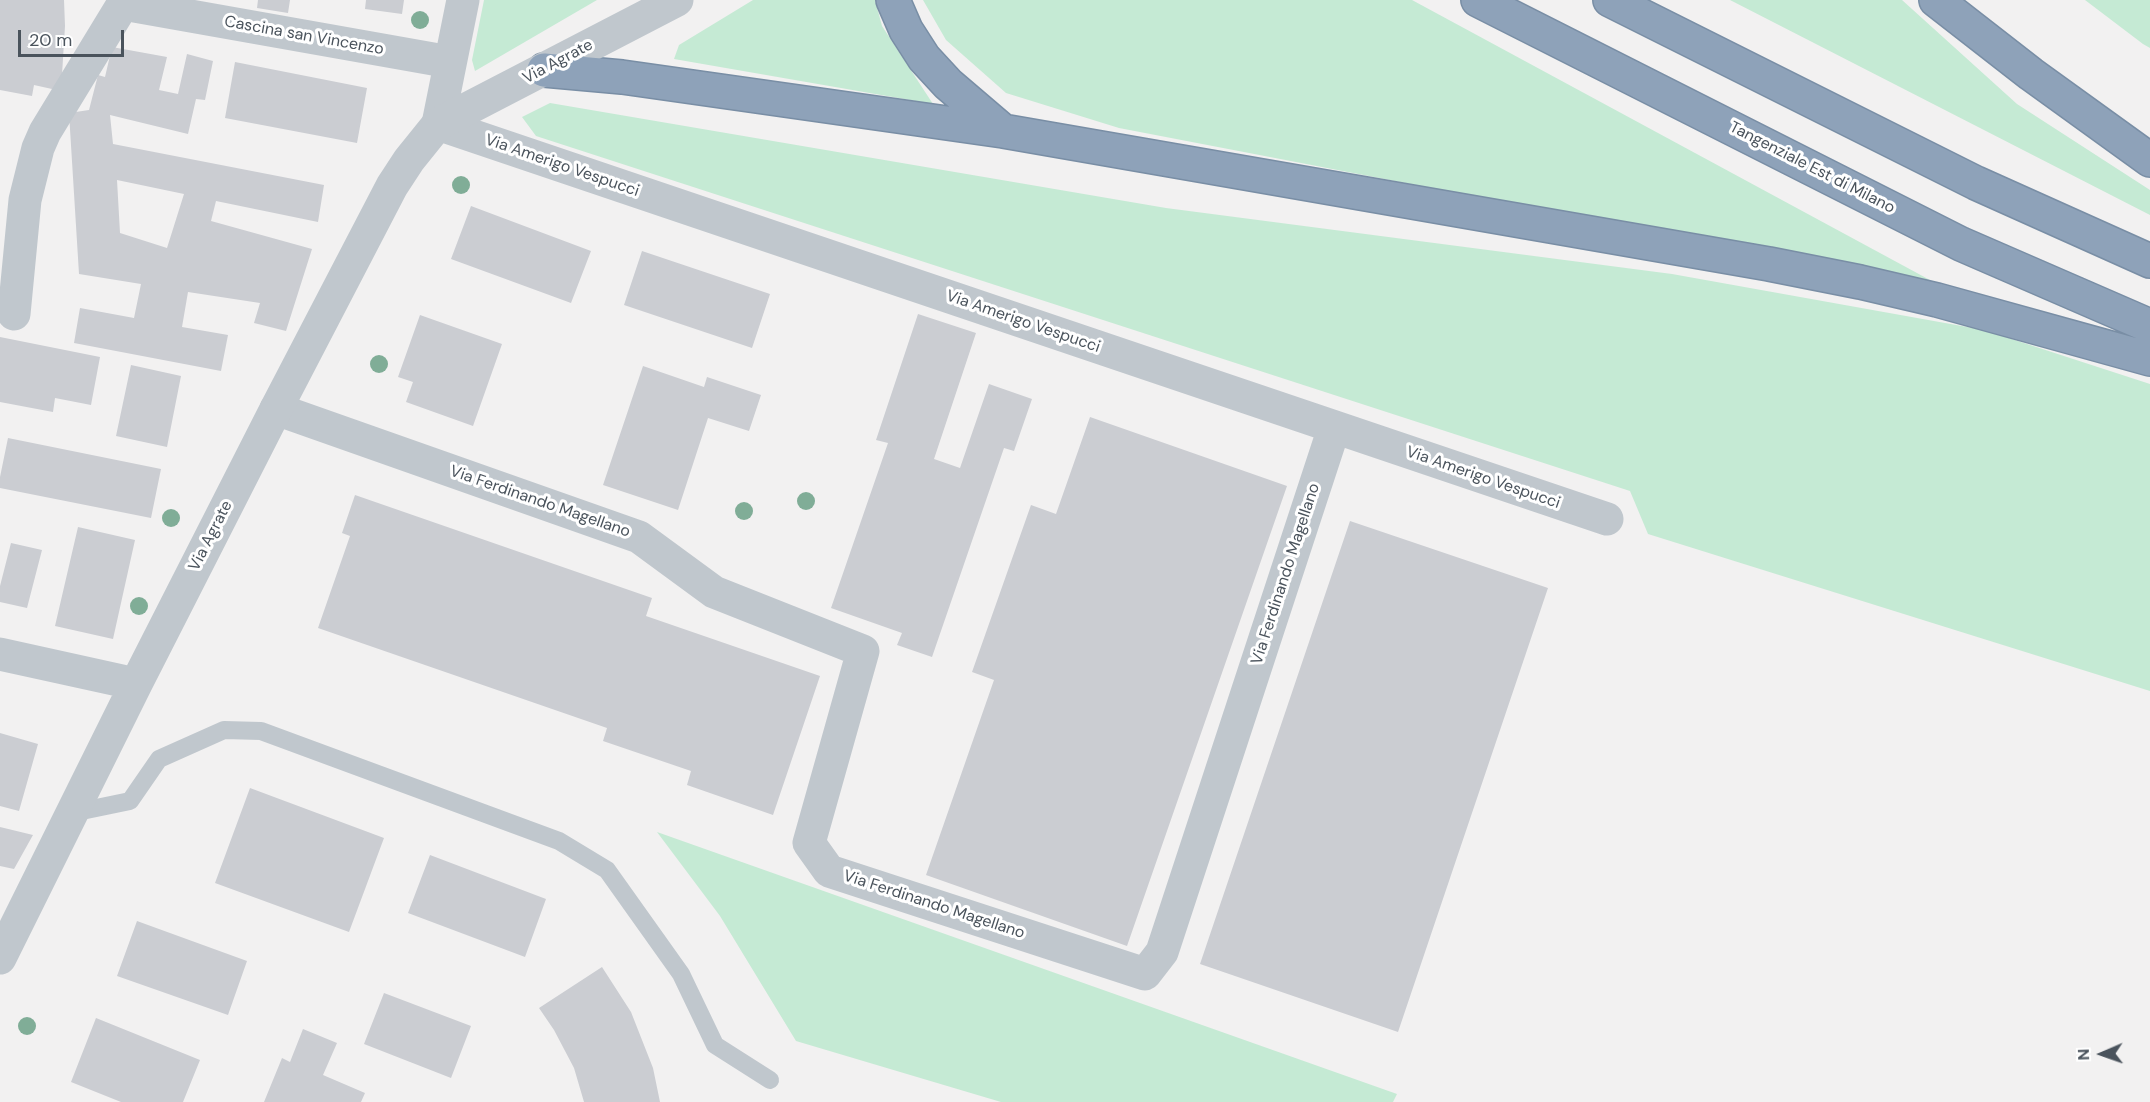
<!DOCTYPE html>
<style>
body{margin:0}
#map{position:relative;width:2150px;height:1102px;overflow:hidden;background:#f2f1f1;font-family:"DM Sans",sans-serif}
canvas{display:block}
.north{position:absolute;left:2072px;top:1024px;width:60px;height:60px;-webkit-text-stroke:4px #fff;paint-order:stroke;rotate:268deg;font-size:16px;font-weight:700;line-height:24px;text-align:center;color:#4a535c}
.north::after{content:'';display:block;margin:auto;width:21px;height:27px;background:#4a535c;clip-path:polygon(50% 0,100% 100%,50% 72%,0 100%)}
.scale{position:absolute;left:18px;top:30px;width:106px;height:27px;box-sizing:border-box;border:3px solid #4a535c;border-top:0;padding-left:8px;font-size:18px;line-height:21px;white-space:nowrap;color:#4a535c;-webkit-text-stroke:4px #fff;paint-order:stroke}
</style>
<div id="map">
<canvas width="2150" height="1102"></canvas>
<div class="north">N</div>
<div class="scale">20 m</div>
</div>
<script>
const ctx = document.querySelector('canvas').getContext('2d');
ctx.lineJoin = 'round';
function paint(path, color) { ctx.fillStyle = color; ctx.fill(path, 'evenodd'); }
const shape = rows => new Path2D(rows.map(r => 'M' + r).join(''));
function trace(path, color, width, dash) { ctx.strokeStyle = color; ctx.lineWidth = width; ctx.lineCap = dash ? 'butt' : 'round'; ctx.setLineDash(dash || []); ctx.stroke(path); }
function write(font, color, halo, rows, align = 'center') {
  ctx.font = font + ' "DM Sans",sans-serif'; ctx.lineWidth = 6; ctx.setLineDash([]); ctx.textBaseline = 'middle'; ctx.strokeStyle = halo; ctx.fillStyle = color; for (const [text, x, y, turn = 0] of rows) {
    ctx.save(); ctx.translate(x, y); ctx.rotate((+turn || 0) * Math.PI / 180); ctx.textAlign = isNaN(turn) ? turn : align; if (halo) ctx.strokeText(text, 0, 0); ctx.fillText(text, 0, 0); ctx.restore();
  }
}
paint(shape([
 [484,0,597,0,475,71,472,60],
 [753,0,875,0,882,26,933,104,674,59,679,45],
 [923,0,1412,0,1941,286,1119,128,1006,93,946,40],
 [1730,0,1902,0,2017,104,2150,190,2150,215],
 [2085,0,2150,0,2150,48,2143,44],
 [550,103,1166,208,1672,274,1984,330,2150,384,2150,691,1648,534,1630,491,536,136,522,117],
 [657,832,1397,1094,1393,1102,1001,1102,796,1041,720,916]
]), '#c5ead4');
paint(shape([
 [0,0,64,0,65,26,61,91,34,85,32,96,0,90],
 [258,0,290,0,288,13,257,8],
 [366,0,404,0,402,14,365,9],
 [112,47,167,57,159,90,178,94,187,54,213,61,205,100,196,99,188,134,110,115,113,144,324,185,318,222,216,201,211,221,312,249,286,331,254,323,260,303,188,292,182,327,228,335,221,371,74,343,80,308,134,318,141,284,79,274,69,113,89,110,98,75,105,77],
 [117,180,184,194,167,248,120,233],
 [235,62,367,88,357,143,225,118],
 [471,206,591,251,571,303,451,259],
 [642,251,770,294,752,348,624,305],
 [918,314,976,333,934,459,960,468,989,384,1032,399,1014,451,1004,448,932,657,897,645,902,633,831,608,888,443,876,440],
 [420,315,502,344,473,426,406,402,413,382,398,377],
 [0,337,100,357,91,405,55,398,53,412,0,402],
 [131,365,181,376,167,447,116,436],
 [643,366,704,387,707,377,761,395,749,431,708,418,678,510,603,485],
 [1090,417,1287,486,1127,946,926,875,994,680,972,672,1031,505,1056,514],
 [8,438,161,469,151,518,0,488,0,477],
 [355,495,652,598,646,616,820,676,773,815,687,785,691,771,603,741,607,728,318,628,350,536,342,533],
 [1350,521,1548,588,1398,1032,1200,964],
 [78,527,135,540,113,639,55,626],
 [11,543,42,550,27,608,0,602,0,586],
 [0,733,38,744,19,811,0,806],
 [250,788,384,838,349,932,215,883],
 [0,827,33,835,14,869,0,866],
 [430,855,546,899,525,957,408,913],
 [137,921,247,961,228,1015,117,976],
 [602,967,631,1012,653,1068,660,1102,584,1102,574,1068,554,1030,539,1008],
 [384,993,471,1026,451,1078,364,1044],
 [96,1018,200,1060,183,1102,121,1102,71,1082],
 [303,1029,337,1043,323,1075,365,1093,361,1102,264,1102,282,1058,290,1062]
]), '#cbcdd2');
const motorway = shape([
 [893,0,906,30,924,58,948,84,1003,131],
 [1478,0,1961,244,2150,326],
 [1610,0,1976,183,2150,261],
 [1936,0,2031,74,2150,160],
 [544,70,622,77,1003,131,1769,264,1860,282,1937,300,2150,359]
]);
trace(motorway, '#798ea5', 36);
trace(shape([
 [72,813,130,801,159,759,224,730,261,731,559,841,607,870,681,974,715,1045,770,1080]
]), '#c0c7cd', 18);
trace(shape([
 [123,0,123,4,450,62],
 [463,0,438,124,1607,519],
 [14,314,25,200,38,148,45,132,123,4],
 [276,409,639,537,714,592,863,651,809,843,829,871,1145,974,1162,952,1334,428]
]), '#c0c7cd', 33);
trace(shape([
 [0,654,136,684],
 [0,958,136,684,276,409,392,186,409,160,438,124,677,0]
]), '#c0c7cd', 33);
trace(motorway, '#8ea2b9', 33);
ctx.fillStyle = '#80ad97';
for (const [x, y] of [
 [420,20],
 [461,185],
 [379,364],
 [806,501],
 [744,511],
 [171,518],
 [139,606],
 [27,1026]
]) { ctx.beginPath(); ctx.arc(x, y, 9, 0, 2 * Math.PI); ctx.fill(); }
write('16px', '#4a535c', '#fff', [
 ["Cascina san Vincenzo",304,36,10],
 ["Via Agrate",558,62,-28],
 ["Via Amerigo Vespucci",562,166,19],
 ["Tangenziale Est di Milano",1812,168,27],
 ["Via Amerigo Vespucci",1023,322,19],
 ["Via Amerigo Vespucci",1483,478,19],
 ["Via Ferdinando Magellano",540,502,19],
 ["Via Agrate",211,536,-63],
 ["Via Ferdinando Magellano",1286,574,-72],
 ["Via Ferdinando Magellano",934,905,18]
]);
</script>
